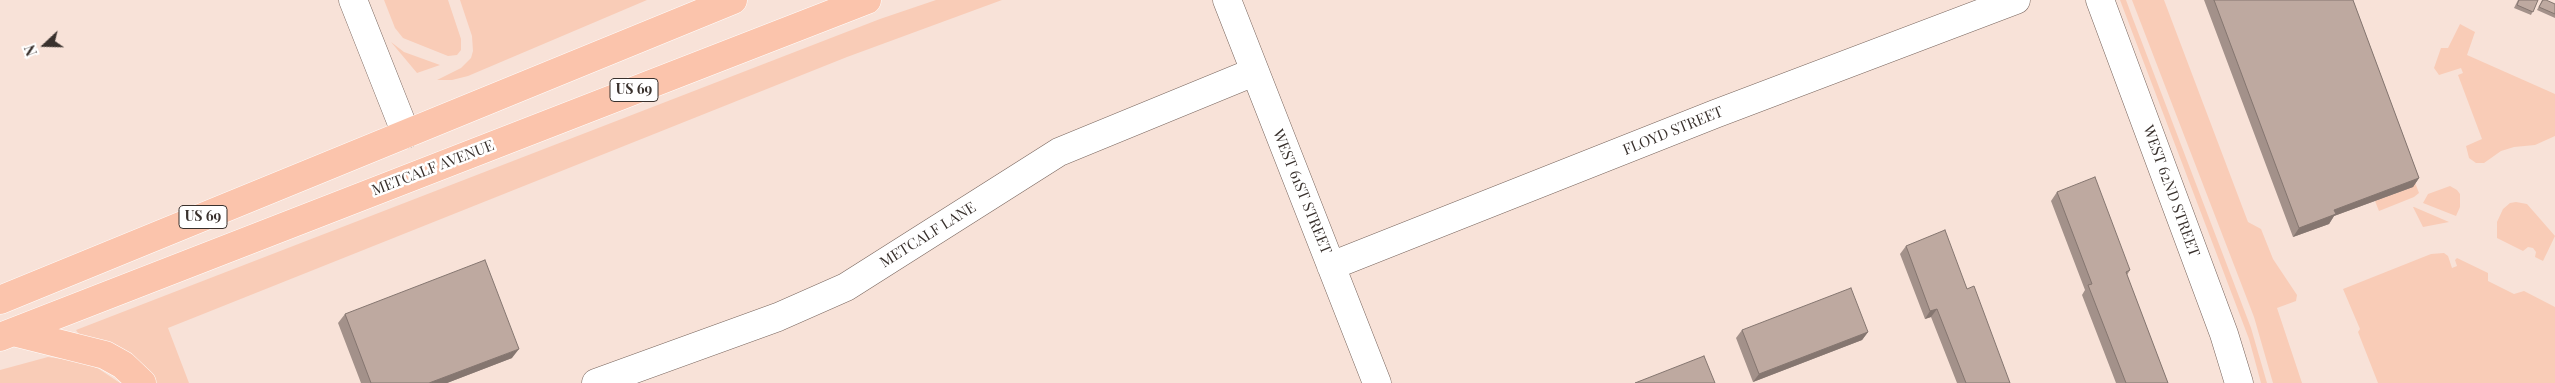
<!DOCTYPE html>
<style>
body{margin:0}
#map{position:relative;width:2555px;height:383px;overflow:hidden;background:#f8e2d8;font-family:"Playfair Display",serif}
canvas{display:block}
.north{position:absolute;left:20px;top:20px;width:50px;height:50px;-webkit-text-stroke:4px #fff;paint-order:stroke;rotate:249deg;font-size:14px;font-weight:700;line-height:20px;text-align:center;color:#39312d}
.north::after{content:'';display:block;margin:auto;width:18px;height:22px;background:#39312d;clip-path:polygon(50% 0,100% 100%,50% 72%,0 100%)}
</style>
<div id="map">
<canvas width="2555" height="383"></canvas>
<div class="north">N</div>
</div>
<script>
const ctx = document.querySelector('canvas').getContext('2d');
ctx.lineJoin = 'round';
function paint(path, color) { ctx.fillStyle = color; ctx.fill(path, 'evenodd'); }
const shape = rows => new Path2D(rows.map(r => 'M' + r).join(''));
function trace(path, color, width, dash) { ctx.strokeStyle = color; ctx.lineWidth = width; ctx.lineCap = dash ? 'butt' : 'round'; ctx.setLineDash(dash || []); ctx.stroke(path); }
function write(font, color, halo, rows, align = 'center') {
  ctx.font = font + ' "Playfair Display",serif'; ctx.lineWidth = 5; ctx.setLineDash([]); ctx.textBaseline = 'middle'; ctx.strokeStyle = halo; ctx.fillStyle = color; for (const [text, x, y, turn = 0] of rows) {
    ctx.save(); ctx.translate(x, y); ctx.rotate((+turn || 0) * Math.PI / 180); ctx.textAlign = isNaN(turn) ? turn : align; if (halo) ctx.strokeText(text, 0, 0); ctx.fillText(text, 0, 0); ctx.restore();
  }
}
paint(shape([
 [384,0,448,0,461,39,461,50,457,55,448,56,403,38,395,28],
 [460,0,647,0,468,76,452,80,437,80,461,68,471,58,473,51,472,36],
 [936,0,1002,0,847,57,168,328,189,383,154,383,80,336,76,330,880,19],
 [2120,0,2126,0,2133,19,2251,328,2267,383,2261,383,2249,339],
 [2132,0,2164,0,2248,222,2261,229,2273,259,2297,295,2296,301,2277,308,2302,383,2273,383,2254,317],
 [2346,0,2419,193,2414,197,2379,211,2375,201,2412,187],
 [2460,24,2475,32,2467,55,2555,94,2555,136,2535,145,2514,147,2501,151,2484,163,2476,163,2469,158,2466,146,2482,139,2458,75,2463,73,2461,68,2439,75,2434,68,2441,48,2448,48],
 [391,42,404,52,440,65,417,73],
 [2450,186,2457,190,2460,194,2460,207,2456,216,2423,203,2428,194],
 [2516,202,2527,204,2555,236,2543,261,2535,257,2536,252,2533,248,2528,247,2523,251,2497,238,2497,222,2503,209,2510,203],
 [2413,207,2414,207,2449,222,2423,227],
 [2444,253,2448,256,2452,268,2457,266,2455,260,2457,258,2488,273,2488,281,2514,294,2524,291,2555,307,2555,383,2378,383,2358,332,2360,329,2343,289,2431,254],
 [48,357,83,362,99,369,120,383,0,383,0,370]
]), '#f9ccb7');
const minor = shape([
 [353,0,406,134],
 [1227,0,1377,383],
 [2100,0,2224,334,2239,383],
 [1331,266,1715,114,2016,0],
 [596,383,778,317,846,287,1059,152,1254,72]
]);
const highway = shape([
 [0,300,733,0],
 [13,332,105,355,123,365,142,383],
 [0,337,867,0]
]);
trace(minor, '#77645c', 29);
trace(highway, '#fff', 29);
trace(minor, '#fff', 28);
trace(highway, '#fbc4ac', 28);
paint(shape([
 [2204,0,2353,0,2419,178,2413,187,2334,216,2329,224,2293,237],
 [2518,0,2538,0,2531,15,2514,8],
 [2542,0,2555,4,2555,18,2537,10],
 [2057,192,2130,270,2127,275,2168,383,2116,383,2082,295,2085,290,2051,201],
 [1906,246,1967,289,2010,383,1957,383,1931,317,1925,319,1900,254],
 [345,314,512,358,447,383,361,383,338,323],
 [1742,330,1868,332,1862,340,1753,382,1736,338]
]), '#a3918a');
paint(shape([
 [2419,178,2413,187,2334,216,2329,224,2293,237,2299,228,2334,210],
 [1937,309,1931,317,1925,319,1930,311],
 [1868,332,1862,340,1753,382,1759,374],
 [519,349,512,358,447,383,429,383]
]), '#857670');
const building = shape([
 [2214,0,2353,0,2419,178,2334,210,2336,214,2299,228,2214,0],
 [2519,0,2538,0,2533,12,2517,5,2519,0],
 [2543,0,2546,0,2555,4,2555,14,2539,7,2543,0],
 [2095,177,2130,270,2126,272,2168,383,2126,383,2088,285,2092,284,2057,192,2095,177],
 [1945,230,1967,289,1974,286,2010,383,1966,383,1937,309,1930,311,1906,246,1945,230],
 [485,260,519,349,429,383,371,383,345,314,485,260],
 [1851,288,1868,332,1759,374,1742,330,1851,288],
 [1704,356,1715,383,1635,383,1704,356]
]);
paint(building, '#bea9a0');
trace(building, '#857670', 1);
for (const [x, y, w] of [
 [634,90,48],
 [203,217,48]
]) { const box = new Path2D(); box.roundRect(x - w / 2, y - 11.5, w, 23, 4); ctx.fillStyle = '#fff'; ctx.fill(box); trace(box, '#39312d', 1); }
write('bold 14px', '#39312d', null, [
 ["US 69",634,90],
 ["US 69",203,217]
]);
write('15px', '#39312d', '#fff', [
 ["FLOYD STREET",1673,131,-22],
 ["METCALF AVENUE",433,168,-21],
 ["WEST 62ND STREET",2171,191,70],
 ["WEST 61ST STREET",1302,192,68],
 ["METCALF LANE",928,235,-32]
]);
</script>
